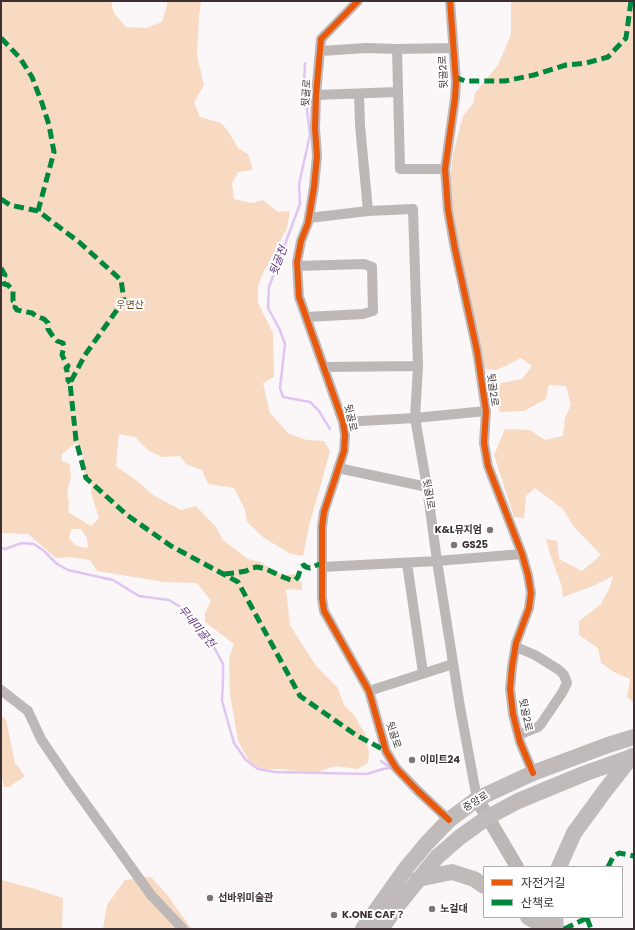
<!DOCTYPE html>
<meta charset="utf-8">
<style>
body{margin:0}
#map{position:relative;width:635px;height:930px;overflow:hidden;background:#fbf6f7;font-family:Poppins,"Noto Sans KR",sans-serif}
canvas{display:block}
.frame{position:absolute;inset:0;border:2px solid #3c3032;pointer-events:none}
.legend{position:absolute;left:483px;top:866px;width:140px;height:52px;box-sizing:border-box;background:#fff;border:1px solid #b1acad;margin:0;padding:5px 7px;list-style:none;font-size:12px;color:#3c3032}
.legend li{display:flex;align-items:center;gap:8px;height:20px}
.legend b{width:20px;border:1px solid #b1acad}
</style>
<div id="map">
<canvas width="635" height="930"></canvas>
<div class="frame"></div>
<ul class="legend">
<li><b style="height:5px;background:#e8590c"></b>자전거길</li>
<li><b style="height:5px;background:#00873e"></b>산책로</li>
</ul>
</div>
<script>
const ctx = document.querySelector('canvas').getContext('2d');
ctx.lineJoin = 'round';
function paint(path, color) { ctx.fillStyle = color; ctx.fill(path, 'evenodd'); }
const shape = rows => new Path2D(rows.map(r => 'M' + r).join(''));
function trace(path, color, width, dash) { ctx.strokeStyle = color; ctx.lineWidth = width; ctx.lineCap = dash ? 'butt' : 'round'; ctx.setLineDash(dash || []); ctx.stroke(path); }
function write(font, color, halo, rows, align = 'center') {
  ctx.font = font + ' Poppins,"Noto Sans KR",sans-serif'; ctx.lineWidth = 4; ctx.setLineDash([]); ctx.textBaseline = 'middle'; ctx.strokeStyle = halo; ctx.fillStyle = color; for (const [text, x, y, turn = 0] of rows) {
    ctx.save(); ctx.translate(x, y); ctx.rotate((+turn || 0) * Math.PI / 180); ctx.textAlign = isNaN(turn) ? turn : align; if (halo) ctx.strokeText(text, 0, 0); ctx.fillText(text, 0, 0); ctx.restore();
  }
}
paint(shape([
 [1,1,111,1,114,13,126,27,146,28,162,22,167,5,167,1,201,1,199,17,197,55,204,85,194,102,200,117,221,123,228,131,238,148,248,154,253,170,238,172,232,183,234,199,251,203,263,200,278,212,290,211,287,228,262,275,258,286,258,303,273,333,274,377,263,383,270,413,289,434,307,440,324,441,330,451,321,484,310,522,303,556,291,554,264,538,247,522,245,510,234,488,208,484,202,470,186,464,180,456,162,457,149,451,135,437,119,434,116,466,136,480,153,495,181,510,196,506,216,527,223,540,248,559,260,562,282,575,296,574,302,584,302,590,286,589,290,625,316,666,338,688,344,705,354,715,365,734,369,753,368,763,357,769,335,766,314,773,278,769,264,769,252,766,238,741,230,695,229,658,234,644,205,622,205,613,211,601,197,583,164,582,97,571,90,560,70,557,56,558,28,534,1,533],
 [76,443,82,448,84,473,92,485,91,493,99,518,91,526,68,512,69,503,67,493,71,476,70,464,62,461,62,454],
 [71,529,81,529,87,538,88,548,76,546,69,538],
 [511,1,634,1,634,703,627,697,630,679,614,672,601,663,598,648,579,635,579,621,600,605,610,587,613,576,595,585,563,597,561,584,550,554,546,539,557,541,559,559,582,571,601,555,574,527,563,509,535,488,526,496,524,518,514,517,494,455,505,429,530,430,545,440,563,436,565,418,571,405,566,386,549,385,546,399,524,411,500,412,495,399,501,383,522,379,532,366,521,358,497,370,485,369,477,345,449,187,453,154,463,116,473,104,475,93,498,65,511,35],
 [1,715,6,720,15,763,25,776,9,787,4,787,1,774],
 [151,877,168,896,188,924,193,929,103,929,107,905,125,880],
 [1,880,35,889,63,898,62,929,1,929]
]), '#f8dac2');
trace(shape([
 [305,63,304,85,310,135,299,184,300,204,269,287,268,308,279,328,285,344,280,388,283,397,310,402,319,411,330,429],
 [1,548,5,549,22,543,34,544,44,551,57,564,68,570,113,580,139,596,169,600,179,606,197,624,215,649,223,664,223,680,222,701,234,743,246,760,258,769,275,772,367,774,383,769,390,768],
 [381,761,390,768]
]), '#dfc5f2', 2.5);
trace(shape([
 [358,1,321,39,316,95,315,128,317,156,314,187,308,223,301,241,297,262,299,297,343,422,345,435,344,451,324,512,322,527,322,598,324,611,369,691,386,751,396,768,418,791,449,820],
 [450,1,456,82,455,98,445,169,448,210,455,249,477,351,486,411,484,443,488,466,522,554,528,575,531,593,529,608,516,643,512,667,510,689,513,714,520,742,533,773],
 [397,49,400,169,445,169],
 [321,51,366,48,397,49,453,48],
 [359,94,360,125,368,211],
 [316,95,398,92],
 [309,218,368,211,413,209,418,366,415,418,427,487,437,561,460,707,477,799],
 [297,266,364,264,372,267,373,311,363,314,306,317],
 [324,367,418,366],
 [343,422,415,418,486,411],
 [338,468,427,487],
 [407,563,423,673],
 [322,567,437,561,522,554],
 [516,647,535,655,559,670,564,675,567,683,562,693,541,724,538,727,518,735],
 [1,690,28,711,41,739,68,779,151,895,183,929],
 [369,691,453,664]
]), '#bdb8b7', 10);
trace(shape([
 [477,799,517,867]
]), '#bcb7b6', 14);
trace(shape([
 [559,867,574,833,604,792,632,756],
 [418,879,452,872,474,879,484,886],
 [528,917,549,929],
 [555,917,556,929],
 [363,929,407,867,427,843,449,820,477,799,533,773,608,745,634,737],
 [381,929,398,905,437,857,460,837,488,817,518,801,586,773,634,756]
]), '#c0babb', 16);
trace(shape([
 [1,38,20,58,32,77,42,103,49,125,54,152,38,211],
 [455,77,465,81,505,81,534,75,566,65,586,63,608,57,626,38,631,1],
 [1,199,10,205,38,211,79,242,121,280,124,300,85,355,70,383,76,440,86,478,127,515,171,546,238,582,300,696,356,735,386,751],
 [1,268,5,275,3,281,4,284,8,285,13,291,13,301,16,304,15,307,17,310,32,313,36,316,44,319,48,323,48,329,54,338,57,341,63,343,64,346,62,355,66,363,68,366,67,368,66,368,67,371,68,380,70,383],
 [224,574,235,573,246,571,252,568,257,567,266,569,283,577,291,580,295,580,298,577,301,567,304,565,306,567,310,568,322,563],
 [608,867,613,857,619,853,634,856],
 [587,918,591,929],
 [564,929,587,918,586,917]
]), '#00873e', 5, [10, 5]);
trace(shape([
 [358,1,321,39,316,95,315,128,317,156,314,187,308,223,301,241,297,262,299,297,343,422,345,435,344,451,324,512,322,527,322,598,324,611,369,691,386,751,396,768,418,791,449,820],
 [450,1,456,82,455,98,445,169,448,210,455,249,477,351,486,411,484,443,488,466,522,554,528,575,531,593,529,608,516,643,512,667,510,689,513,714,520,742,533,773]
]), '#e8590c', 6);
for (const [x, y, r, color] of [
 [490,530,4,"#7f7577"],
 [454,545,4,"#7f7577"],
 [412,760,4,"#7f7577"],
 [210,898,4,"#7f7577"],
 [432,909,4,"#7f7577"],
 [334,915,4,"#7f7577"]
]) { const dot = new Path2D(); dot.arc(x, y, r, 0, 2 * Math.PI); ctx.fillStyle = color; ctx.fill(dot); trace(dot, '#fff', 1.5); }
write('10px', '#3c3032', '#fff', [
 ["뒷골2로",444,72,-93],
 ["뒷골로",307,93,-86],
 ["뒷골2로",492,390,82],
 ["뒷골로",350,418,77],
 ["뒷골1로",428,494,81],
 ["뒷골2로",525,715,79],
 ["뒷골로",393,735,72],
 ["중앙로",476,802,-32]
]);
write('10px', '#6c451f', '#fff', [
 ["우면산",130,305]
]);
write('bold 10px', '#3c3032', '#fff', [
 ["K&L뮤지엄",482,530,"right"],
 ["GS25",462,545],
 ["이미트24",420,760],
 ["선바위미술관",218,898],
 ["노걸대",440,909],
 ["K.ONE CAF？",342,915]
], 'left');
write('italic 11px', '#60347e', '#fff', [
 ["뒷골천",279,261,-69],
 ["무네미골천",196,627,50]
]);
</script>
